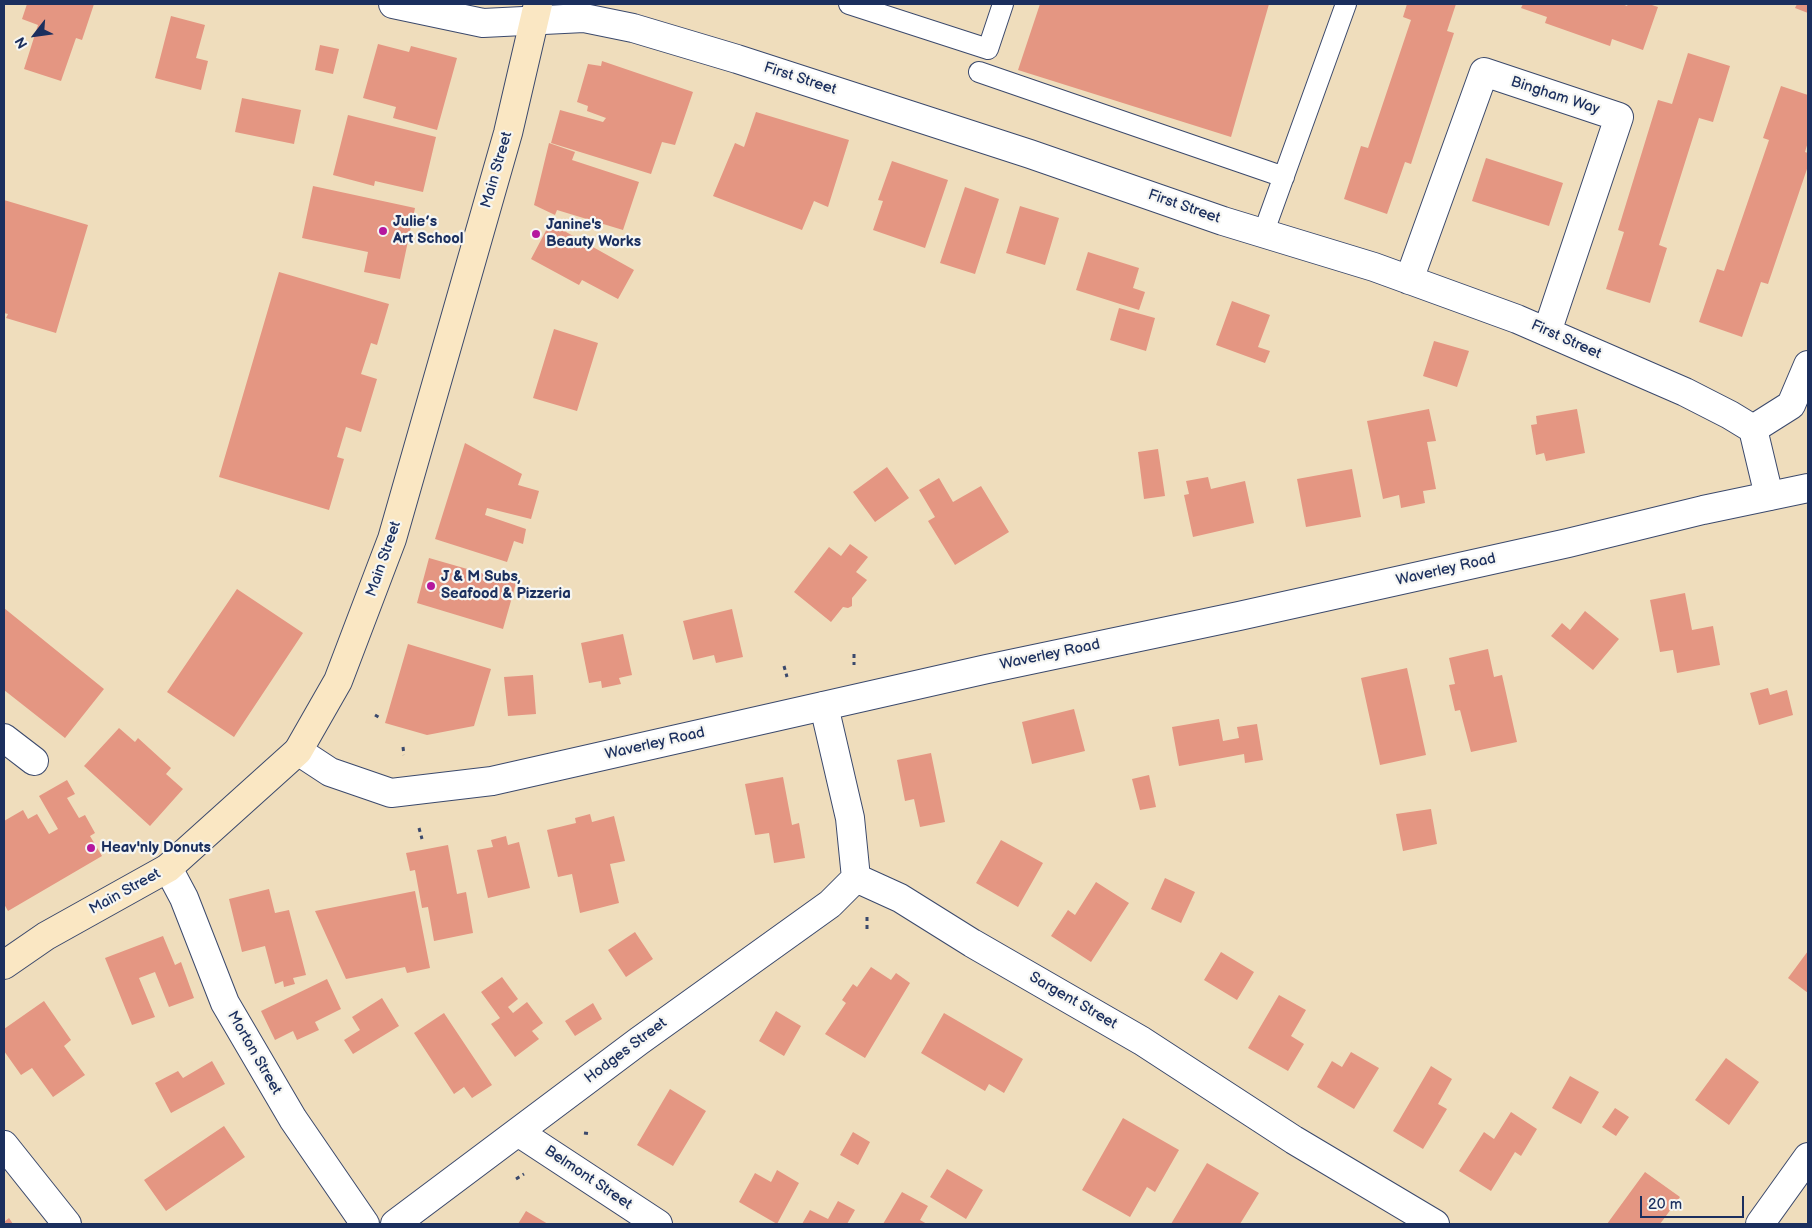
<!DOCTYPE html>
<meta charset="utf-8">
<style>
body{margin:0}
#map{position:relative;width:1812px;height:1228px;overflow:hidden;background:#efddbc;font-family:"Balsamiq Sans",sans-serif}
canvas{display:block}
.frame{position:absolute;inset:0;border:5px solid #1b2f5e;pointer-events:none}
.north{position:absolute;left:10px;top:10px;width:50px;height:50px;-webkit-text-stroke:4px #f6f6f2;paint-order:stroke;rotate:240deg;font-size:14px;font-weight:700;line-height:20px;text-align:center;color:#1b2f5e}
.north::after{content:'';display:block;margin:auto;width:18px;height:22px;background:#1b2f5e;clip-path:polygon(50% 0,100% 100%,50% 72%,0 100%)}
.scale{position:absolute;left:1640px;top:1196px;width:104px;height:22px;box-sizing:border-box;border:2px solid #1b2f5e;border-top:0;padding-left:6px;font-size:15px;line-height:18px;white-space:nowrap;color:#1b2f5e;-webkit-text-stroke:4px #f6f6f2;paint-order:stroke}
</style>
<div id="map">
<canvas width="1812" height="1228"></canvas>
<div class="frame"></div>
<div class="north">N</div>
<div class="scale">20 m</div>
</div>
<script>
const ctx = document.querySelector('canvas').getContext('2d');
ctx.lineJoin = 'round';
function paint(path, color) { ctx.fillStyle = color; ctx.fill(path, 'evenodd'); }
const shape = rows => new Path2D(rows.map(r => 'M' + r).join(''));
function trace(path, color, width, dash) { ctx.strokeStyle = color; ctx.lineWidth = width; ctx.lineCap = dash ? 'butt' : 'round'; ctx.setLineDash(dash || []); ctx.stroke(path); }
function write(font, color, halo, rows, align = 'center') {
  ctx.font = font + ' "Balsamiq Sans",sans-serif'; ctx.lineWidth = 4.5; ctx.setLineDash([]); ctx.textBaseline = 'middle'; ctx.strokeStyle = halo; ctx.fillStyle = color; for (const [text, x, y, turn = 0] of rows) {
    ctx.save(); ctx.translate(x, y); ctx.rotate((+turn || 0) * Math.PI / 180); ctx.textAlign = isNaN(turn) ? turn : align; if (halo) ctx.strokeText(text, 0, 0); ctx.fillText(text, 0, 0); ctx.restore();
  }
}
paint(shape([
 [27,4,94,4,82,40,76,38,61,81,24,69,38,25,22,19],
 [1040,4,1269,4,1231,137,1018,70],
 [1407,4,1456,4,1447,31,1454,33,1411,164,1405,162,1387,214,1344,199,1361,146,1368,148,1411,20,1403,17],
 [1523,4,1622,4,1627,6,1628,4,1649,4,1658,7,1643,50,1612,39,1610,46,1545,23,1547,17,1521,8],
 [1797,4,1808,4,1808,13,1795,8],
 [171,16,205,25,196,58,208,61,201,90,155,78],
 [378,44,409,52,411,46,457,58,437,130,393,118,396,107,363,98],
 [320,45,339,49,333,74,315,70],
 [1688,53,1730,66,1713,122,1699,118,1659,245,1667,248,1650,303,1606,289,1624,232,1618,230,1658,100,1672,104],
 [602,61,693,92,675,145,662,142,651,174,551,143,560,110,603,122,606,118,587,111,588,106,577,102,588,64,601,66],
 [1781,86,1808,95,1808,142,1805,152,1808,153,1808,166,1768,284,1761,282,1742,337,1699,322,1717,269,1724,271,1769,140,1763,138],
 [242,98,301,110,294,144,235,132],
 [756,112,849,140,828,207,814,201,802,230,713,196,735,143,744,147],
 [348,115,436,137,423,192,375,181,374,186,333,175],
 [549,143,575,152,572,160,639,182,623,230,557,210,555,215,534,205],
 [1486,158,1563,183,1549,226,1472,201],
 [892,161,948,180,925,248,873,230,883,201,878,200],
 [313,186,415,208,400,279,364,272,368,252,302,238],
 [965,187,999,199,975,274,940,263],
 [4,200,88,225,56,333,6,318,8,314,4,313],
 [1020,206,1059,218,1045,265,1006,253],
 [550,223,634,270,618,299,582,280,579,285,531,259],
 [1088,252,1139,268,1133,288,1145,292,1139,310,1076,290],
 [279,272,389,304,377,345,371,343,361,374,377,379,361,432,346,427,337,457,344,459,329,510,219,477],
 [1232,301,1270,315,1258,347,1270,351,1265,363,1216,345],
 [1119,308,1155,318,1146,351,1110,340],
 [554,329,598,343,577,411,533,398],
 [1434,341,1469,351,1457,387,1423,376],
 [1429,409,1436,441,1427,442,1436,489,1423,491,1425,503,1401,508,1399,495,1383,499,1367,421],
 [1577,409,1585,453,1546,461,1544,453,1536,455,1531,425,1537,424,1536,416],
 [465,443,522,474,518,485,539,491,531,519,487,508,485,515,526,529,523,544,514,541,507,562,435,539],
 [1158,449,1165,496,1144,499,1138,452],
 [887,467,909,498,875,522,853,492],
 [1352,469,1361,517,1306,527,1297,479],
 [1208,477,1211,489,1245,481,1254,523,1193,537,1184,495,1189,494,1186,481],
 [939,478,953,502,981,486,1009,532,955,565,928,521,935,517,919,490],
 [850,544,868,557,856,572,867,580,852,598,852,606,848,608,843,607,831,622,794,592,829,547,841,556],
 [429,558,516,583,503,629,417,603],
 [237,589,303,633,234,737,167,692],
 [1685,593,1692,630,1713,626,1720,665,1677,673,1673,650,1660,652,1650,600],
 [4,608,104,689,65,738,4,690],
 [732,609,743,657,716,663,714,655,693,660,683,621],
 [1585,611,1619,639,1593,670,1551,636,1562,623,1570,630],
 [623,634,632,675,619,678,621,684,602,688,601,681,589,683,581,643],
 [408,644,491,669,474,726,427,735,385,723],
 [1488,649,1494,677,1502,675,1517,742,1471,752,1460,710,1455,711,1449,685,1455,684,1449,658],
 [1407,668,1426,755,1380,765,1361,678],
 [533,675,536,714,508,716,504,677],
 [1768,688,1770,695,1787,690,1793,715,1759,725,1750,693],
 [1074,709,1085,751,1032,764,1022,722],
 [1219,719,1223,741,1239,738,1237,727,1257,724,1263,760,1245,763,1244,754,1179,766,1172,727],
 [119,728,135,742,138,738,171,768,166,774,183,789,150,826,84,766],
 [931,753,945,822,920,827,914,799,905,801,897,760],
 [1149,775,1156,807,1140,810,1132,779],
 [783,777,792,825,799,823,805,858,774,863,769,833,755,835,745,784],
 [67,780,75,794,67,798,79,818,85,815,95,833,90,836,102,856,8,911,4,904,4,821,23,810,28,819,37,814,49,834,58,829,39,796],
 [1431,809,1437,844,1403,851,1396,814],
 [590,814,592,822,614,816,625,861,610,864,619,903,580,913,572,874,558,877,547,830,576,823,575,818],
 [506,836,508,845,519,842,530,888,488,898,477,850,493,847,491,840],
 [1001,840,1043,863,1018,907,976,883],
 [448,845,457,894,466,892,473,933,434,941,428,907,422,908,415,870,410,871,406,853],
 [1165,878,1195,892,1181,923,1151,909],
 [1096,882,1129,903,1091,962,1051,936,1068,910,1075,915],
 [269,889,275,913,289,910,306,975,293,978,295,984,284,987,283,981,275,984,265,946,242,952,229,899],
 [415,891,430,968,407,973,405,967,346,979,315,911],
 [635,932,653,959,626,977,608,950],
 [163,936,175,965,181,962,194,998,169,1007,155,972,139,978,155,1017,132,1025,105,958],
 [1808,951,1808,993,1788,978],
 [1221,952,1254,972,1237,1000,1204,980],
 [871,967,891,980,896,973,910,983,865,1058,825,1034,846,1003,842,1000,853,984,857,987],
 [502,977,518,999,508,1007,513,1013,527,1002,543,1023,532,1031,539,1039,515,1057,491,1024,500,1018,481,992],
 [327,979,341,1009,315,1022,319,1030,297,1040,293,1031,275,1040,261,1011],
 [1279,995,1306,1010,1291,1036,1304,1044,1288,1071,1248,1048],
 [382,998,399,1026,353,1054,344,1040,360,1030,352,1017],
 [44,1001,71,1040,64,1046,85,1075,53,1097,32,1068,21,1075,4,1051,4,1029],
 [593,1003,602,1019,575,1036,565,1021],
 [776,1011,801,1026,784,1056,759,1041],
 [444,1013,492,1085,472,1098,464,1087,454,1094,414,1033],
 [944,1013,1023,1059,1004,1093,989,1084,985,1091,921,1053],
 [1351,1052,1379,1068,1354,1109,1317,1087,1332,1061,1342,1067],
 [1726,1058,1759,1082,1729,1125,1695,1100],
 [212,1061,225,1084,171,1113,155,1083,178,1071,183,1078],
 [1431,1066,1452,1079,1438,1104,1447,1109,1423,1149,1393,1131],
 [1570,1076,1599,1092,1581,1124,1552,1108],
 [670,1089,706,1111,673,1166,637,1145],
 [1615,1108,1629,1117,1616,1136,1602,1127],
 [1511,1112,1537,1129,1521,1156,1515,1152,1491,1191,1459,1171,1484,1132,1494,1139],
 [1123,1118,1179,1150,1155,1192,1147,1187,1130,1217,1082,1190],
 [224,1126,245,1157,166,1211,144,1180],
 [853,1132,870,1142,858,1165,840,1155],
 [1207,1163,1259,1193,1240,1224,1171,1224],
 [947,1169,983,1190,966,1219,930,1197],
 [777,1170,799,1183,777,1224,739,1202,755,1173,771,1182],
 [1645,1172,1680,1197,1660,1224,1607,1224],
 [902,1192,928,1206,920,1220,927,1224,883,1224],
 [838,1201,855,1210,847,1224,802,1224,810,1210,828,1219],
 [526,1211,548,1224,518,1224],
 [9,1218,13,1224,4,1224,4,1222]
]), '#e49682');
const service = shape([
 [849,4,988,49,1003,4],
 [979,72,1284,177],
 [1263,234,1346,4]
]);
const minor = shape([
 [393,4,483,23,584,18,633,28,737,59,1030,154,1223,221,1374,267,1517,319,1685,392,1730,415,1753,429,1769,496],
 [1409,280,1484,72,1619,117,1547,332],
 [1753,429,1791,405,1808,365],
 [824,706,850,818,856,878,900,898,972,943,1142,1041,1294,1140,1435,1224],
 [4,738,34,761],
 [168,868,184,898,225,1003,293,1119,365,1224],
 [518,1132,658,1224],
 [4,1145,67,1224],
 [395,1224,639,1041,830,904,856,878],
 [1760,1224,1808,1157]
]);
const tertiary = shape([
 [298,751,330,772,391,793,492,781,987,669,1239,616,1568,543,1703,510,1808,488]
]);
const secondary = shape([
 [4,965,46,936,168,868,298,751,338,681,392,539,508,133,538,4]
]);
trace(service, '#3b496c', 22);
trace(minor, '#3b496c', 30);
trace(tertiary, '#3b496c', 30);
trace(secondary, '#3b496c', 30);
trace(shape([
 [854,654,854,665],
 [784,666,787,677],
 [375,715,380,718],
 [403,747,404,755],
 [419,828,422,839],
 [867,917,867,929],
 [584,1133,591,1134],
 [516,1179,524,1174]
]), '#3b496c', 3, [4, 4]);
trace(service, '#fff', 20);
trace(minor, '#fff', 28);
trace(tertiary, '#fff', 28);
trace(secondary, '#fae7c3', 28);
for (const [x, y, r, color] of [
 [383,231,5,"#b5179e"],
 [536,234,5,"#b5179e"],
 [431,586,5,"#b5179e"],
 [91,848,5,"#b5179e"]
]) { const dot = new Path2D(); dot.arc(x, y, r, 0, 2 * Math.PI); ctx.fillStyle = color; ctx.fill(dot); trace(dot, '#f6f6f2', 2); }
write('15px', '#1b2f5e', '#f6f6f2', [
 ["First Street",800,79,18],
 ["Bingham Way",1555,96,18],
 ["Main Street",497,170,-74],
 ["First Street",1184,207,19],
 ["First Street",1566,340,24],
 ["Main Street",384,559,-71],
 ["Waverley Road",1446,570,-13],
 ["Waverley Road",1050,655,-12],
 ["Waverley Road",655,744,-13],
 ["Main Street",125,892,-29],
 ["Sargent Street",1073,1001,30],
 ["Hodges Street",626,1051,-37],
 ["Morton Street",254,1053,60],
 ["Belmont Street",588,1178,34]
]);
write('bold 15px', '#1b2f5e', '#f6f6f2', [
 ["Julie’s",393,222],
 ["Art School",393,239],
 ["Janine's",546,225],
 ["Beauty Works",546,242],
 ["J & M Subs,",441,577],
 ["Seafood & Pizzeria",441,594],
 ["Heav'nly Donuts",101,848]
], 'left');
</script>
